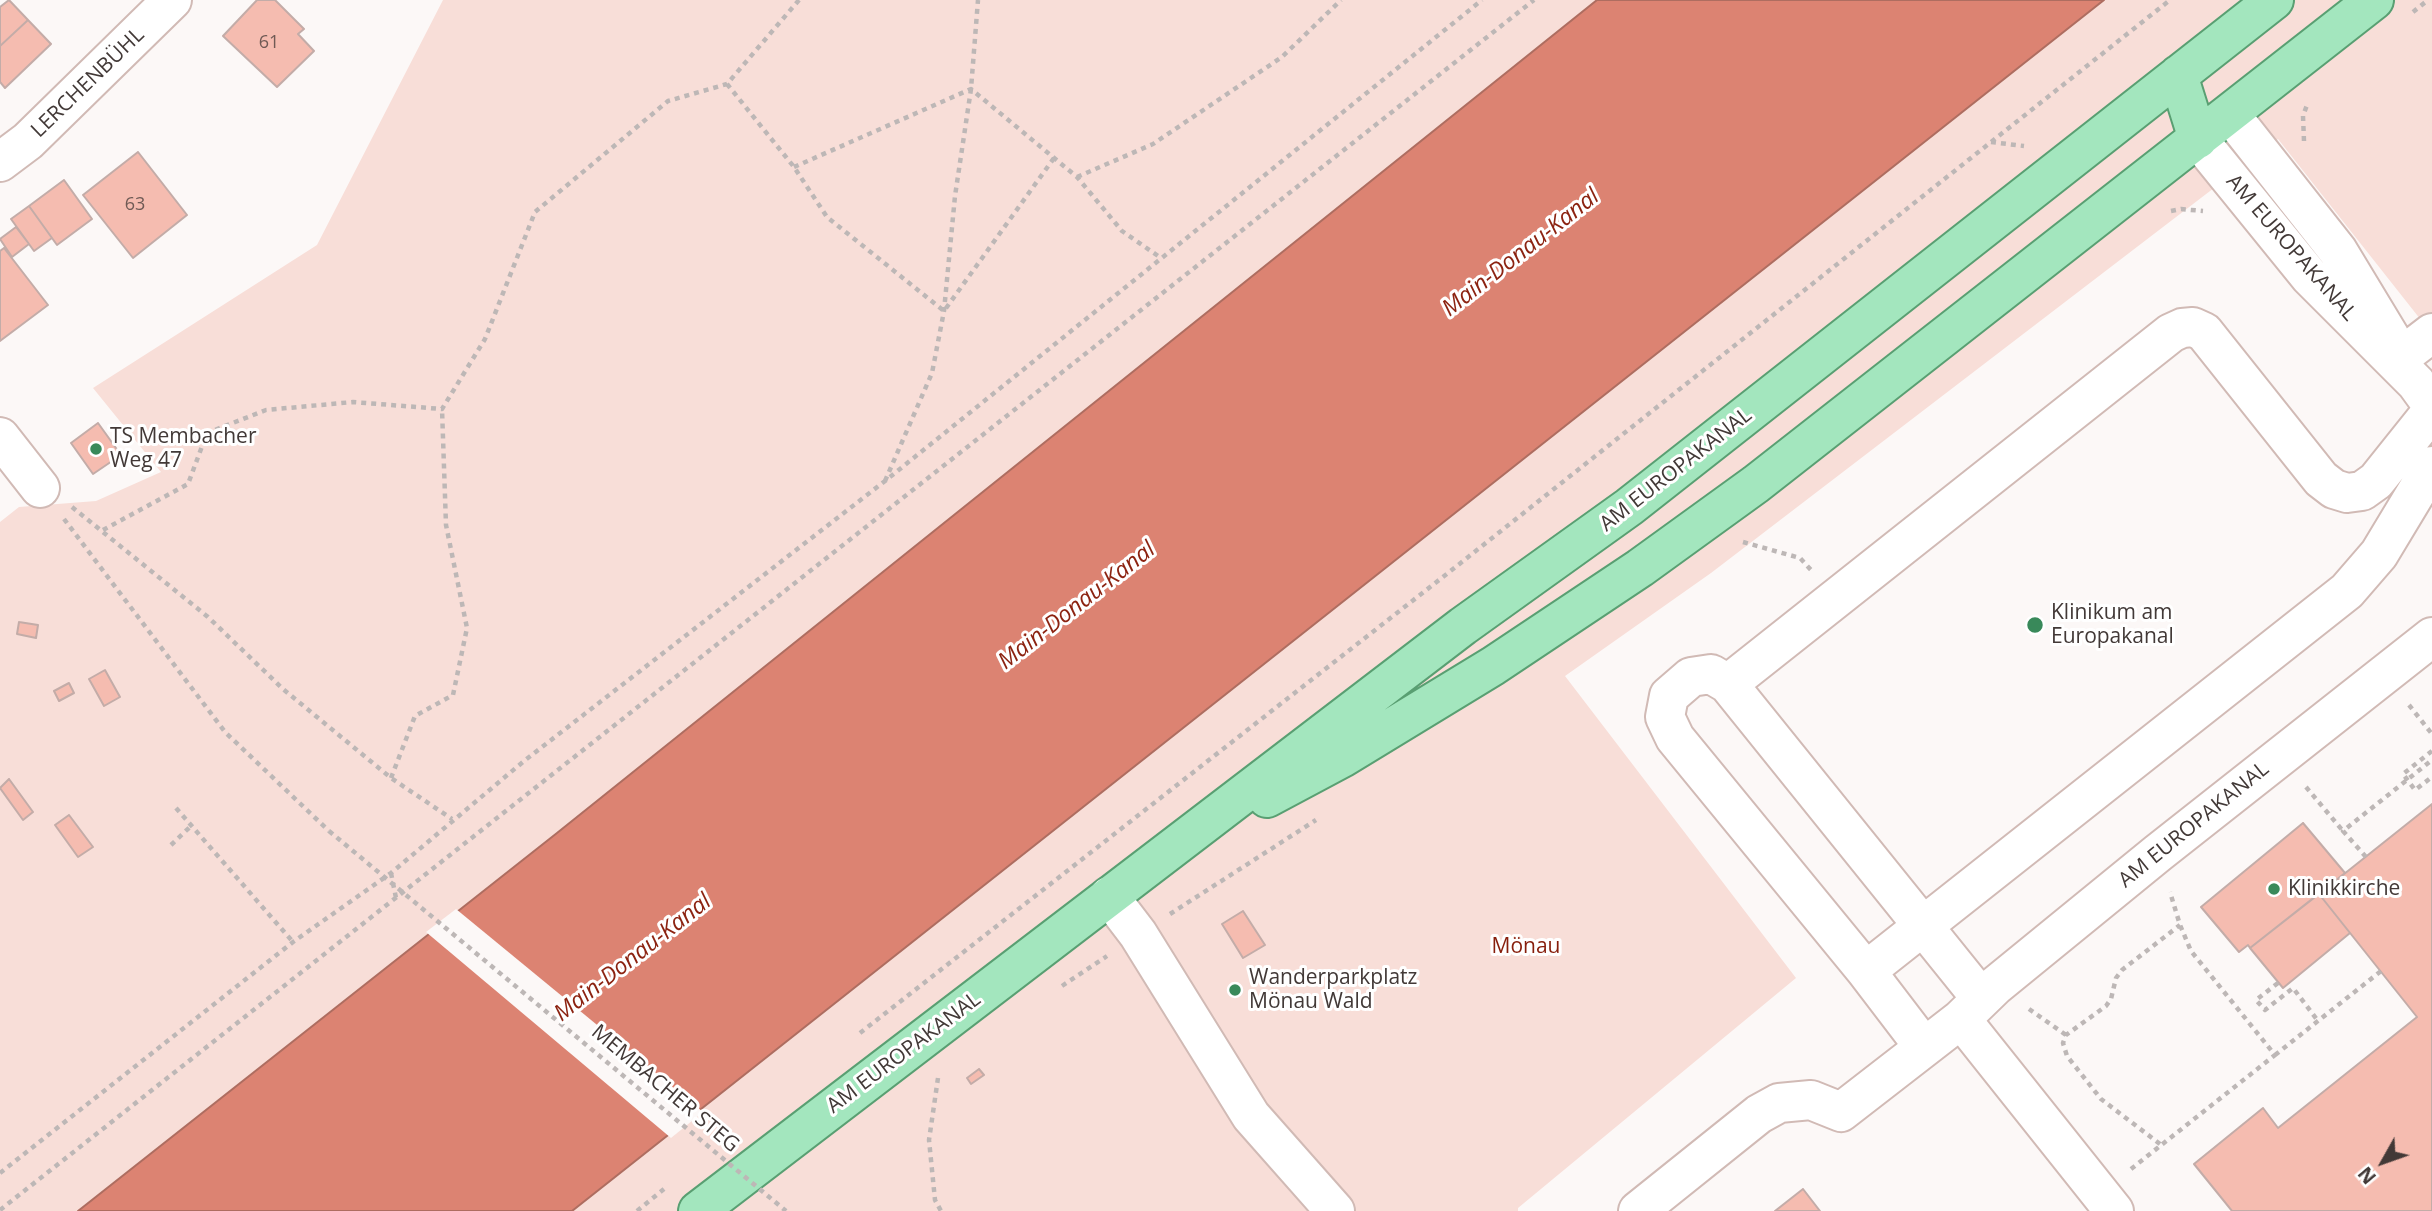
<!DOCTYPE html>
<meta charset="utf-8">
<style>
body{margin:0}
#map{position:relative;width:2432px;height:1211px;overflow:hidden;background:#fcf8f7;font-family:"Open Sans",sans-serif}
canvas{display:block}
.north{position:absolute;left:2348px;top:1127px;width:70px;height:70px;-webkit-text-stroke:5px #fff;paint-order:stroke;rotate:230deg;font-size:19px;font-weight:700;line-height:28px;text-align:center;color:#423937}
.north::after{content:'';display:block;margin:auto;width:24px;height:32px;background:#423937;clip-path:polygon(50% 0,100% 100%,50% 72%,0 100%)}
</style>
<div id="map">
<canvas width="2432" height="1211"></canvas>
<div class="north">N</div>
</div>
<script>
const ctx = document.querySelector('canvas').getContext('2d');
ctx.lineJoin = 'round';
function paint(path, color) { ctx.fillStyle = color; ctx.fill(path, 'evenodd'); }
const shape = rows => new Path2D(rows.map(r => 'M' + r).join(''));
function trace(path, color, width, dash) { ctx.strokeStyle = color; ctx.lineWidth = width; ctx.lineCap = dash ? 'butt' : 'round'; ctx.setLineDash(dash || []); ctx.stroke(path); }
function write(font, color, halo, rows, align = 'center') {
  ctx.font = font + ' "Open Sans",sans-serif'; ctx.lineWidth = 6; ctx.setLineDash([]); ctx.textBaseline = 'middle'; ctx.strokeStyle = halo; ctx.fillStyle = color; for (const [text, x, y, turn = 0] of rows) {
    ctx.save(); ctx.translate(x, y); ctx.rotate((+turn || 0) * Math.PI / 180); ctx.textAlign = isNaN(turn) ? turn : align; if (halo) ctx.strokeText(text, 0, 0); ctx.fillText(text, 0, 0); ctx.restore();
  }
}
paint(shape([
 [443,0,1597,0,557,833,78,1211,0,1211,0,522,19,507,96,501,161,472,93,388,317,245],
 [2104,0,2432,0,2432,334,2278,139,1711,573,1565,676,1796,978,1518,1208,1518,1211,572,1211]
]), '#f8ded8');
const water = shape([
 [1597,0,2104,0,572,1211,78,1211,557,833,1597,0]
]);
paint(water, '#dc8372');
trace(water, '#ae6d60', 2);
paint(shape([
 [456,909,703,1112,671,1138,426,932]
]), '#fcf8f7');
const building = shape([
 [9,0,28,20,0,46,0,7,9,0],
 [257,0,275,0,304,29,298,34,314,51,277,87,223,36,257,0],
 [28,20,51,44,5,88,0,82,0,46,28,20],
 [138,152,187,215,133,258,83,195,138,152],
 [64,180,92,219,57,245,29,206,64,180],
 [29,206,52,238,34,251,11,219,29,206],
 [16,227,29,244,12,257,0,239,16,227],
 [4,248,48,305,0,341,0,251,4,248],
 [98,423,121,455,93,474,71,443,98,423],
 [19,622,38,625,36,638,17,634,19,622],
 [105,670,120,697,104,706,89,679,105,670],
 [69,683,74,693,59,701,54,691,69,683],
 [9,779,33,812,23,820,0,788,9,779],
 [2432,804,2432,1211,2232,1211,2194,1164,2263,1108,2278,1128,2417,1017,2319,894,2432,804],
 [69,815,93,847,78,857,55,825,69,815],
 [2303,823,2345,873,2250,948,2248,945,2239,952,2201,907,2303,823],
 [2319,894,2350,933,2283,988,2250,948,2319,894],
 [1243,911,1265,945,1243,958,1222,924,1243,911],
 [979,1069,984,1075,971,1084,967,1078,979,1069],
 [1803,1189,1820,1211,1775,1211,1803,1189]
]);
paint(building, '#f5bcb0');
trace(building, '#c3aca8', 2);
const minor = shape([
 [2230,114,2338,251,2390,337],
 [2198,139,2310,277,2416,383,2432,405],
 [0,162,28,141,172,0],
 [2402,356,2432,333],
 [2432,411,2376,481,2362,491,2347,493,2334,489,2321,479,2204,332,2193,327,2182,328,2171,333,1728,684,1711,674,1691,677,1669,696,1665,717,1675,738,1866,971,2347,591,2379,554,2432,466],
 [0,437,40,488],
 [1728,684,1981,998],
 [1109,896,1138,934,1251,1116,1335,1211],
 [1866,971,1924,1047],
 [1961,1019,2114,1211],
 [1638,1211,1759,1114,1779,1103,1811,1100,1841,1112,1961,1019,1995,986,2158,853,2432,637]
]);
const major = shape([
 [2178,75,2198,139],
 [1267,798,1342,758,1493,666,1640,568,1756,484,2374,0],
 [698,1211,1463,626,1629,507,2274,0]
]);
trace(minor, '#d1bab5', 42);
trace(major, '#599f72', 42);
trace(shape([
 [2413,12,2428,0],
 [727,84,794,167,827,217,944,311,1054,158],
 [2304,141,2303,116,2307,105],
 [1991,142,2024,146],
 [794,167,971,89,1077,177,1122,231,1161,258],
 [1077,177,1153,144,1282,57,1341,0],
 [2171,211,2181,209,2203,211],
 [885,481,932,373,944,311,955,196,971,89,978,0],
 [72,507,208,617,283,689,391,778,452,819],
 [64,519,225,732,329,831],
 [103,530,188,484,207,433,266,410,353,402,442,409,485,339,535,212,668,101,727,84,799,0],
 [1743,542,1800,558,1811,570],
 [2409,705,2432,734],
 [2432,751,2403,774,2415,790,2432,777],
 [391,778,415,716,453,695,467,628,446,525,442,409],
 [2306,787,2343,831],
 [176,808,293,942],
 [171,845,192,825],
 [2366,857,2343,831,2432,760],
 [391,873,396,898],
 [1170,914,1316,820],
 [2278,983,2256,1000,2265,1010,2293,988,2318,1021],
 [1062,986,1107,956],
 [2029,1009,2066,1035],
 [860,1033,1448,573,2170,0],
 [2275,1055,2381,971],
 [938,1078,929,1140,935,1200,941,1211],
 [2160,1144,2101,1099,2067,1056,2063,1043,2066,1035,2106,1006,2111,999,2116,978,2122,970,2180,925],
 [2131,1169,2275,1055,2191,951,2180,925,2170,892],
 [0,1173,293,942,391,873,524,761,885,481,1482,0],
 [0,1210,1534,0],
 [637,1211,664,1189]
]), '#bdb7b6', 4.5, [5, 5]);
trace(minor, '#fff', 38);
trace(major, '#a3e6be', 38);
trace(shape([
 [329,831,786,1211]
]), '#bdb7b6', 4.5, [5, 5]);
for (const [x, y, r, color] of [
 [96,449,7,"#39895a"],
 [2035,625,9,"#39895a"],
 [2274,889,7,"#39895a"],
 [1235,990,7,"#39895a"]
]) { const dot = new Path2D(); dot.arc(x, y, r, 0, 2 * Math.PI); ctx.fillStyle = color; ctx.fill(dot); trace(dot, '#fff', 2.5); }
write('18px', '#6f5a55', null, [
 ["61",269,43],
 ["63",135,205]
]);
write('21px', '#423937', '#fff', [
 ["LERCHENBÜHL",88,83,-44],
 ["AM EUROPAKANAL",2291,248,49],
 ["AM EUROPAKANAL",1676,470,-38],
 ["AM EUROPAKANAL",2194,825,-39],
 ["AM EUROPAKANAL",904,1053,-37],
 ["MEMBACHER STEG",665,1089,40]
]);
write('21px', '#423937', '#fff', [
 ["TS Membacher",110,437],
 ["Weg 47",110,461],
 ["Klinikum am",2051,613],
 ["Europakanal",2051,637],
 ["Klinikkirche",2288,889],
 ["Wanderparkplatz",1249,978],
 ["Mönau Wald",1249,1002]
], 'left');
write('21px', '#871e0c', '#fff', [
 ["Mönau",1526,947]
]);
write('italic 23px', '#8c2311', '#fff', [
 ["Main-Donau-Kanal",1521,253,-38],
 ["Main-Donau-Kanal",1077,606,-38],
 ["Main-Donau-Kanal",633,958,-38]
]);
</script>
